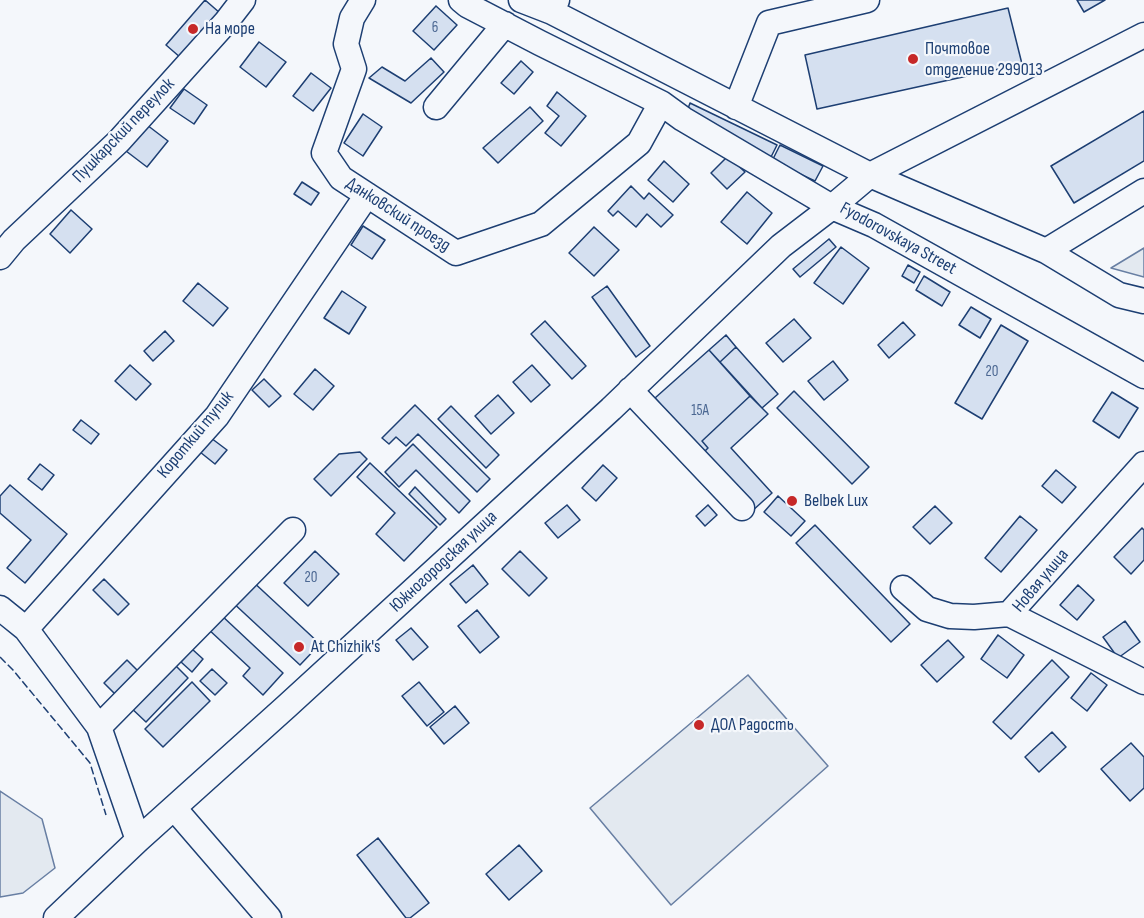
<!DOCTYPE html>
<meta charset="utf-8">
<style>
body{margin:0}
canvas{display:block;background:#f4f7fb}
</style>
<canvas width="1144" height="918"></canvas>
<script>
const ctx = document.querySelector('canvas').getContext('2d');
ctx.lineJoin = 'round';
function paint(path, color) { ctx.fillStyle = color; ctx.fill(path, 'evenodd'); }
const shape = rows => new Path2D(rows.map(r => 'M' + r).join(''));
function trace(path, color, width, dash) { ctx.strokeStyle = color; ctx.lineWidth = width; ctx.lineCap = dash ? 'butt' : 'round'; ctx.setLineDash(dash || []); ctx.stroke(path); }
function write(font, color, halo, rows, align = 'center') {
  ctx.font = font + ' "Sofia Sans Condensed",sans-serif'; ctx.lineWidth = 4.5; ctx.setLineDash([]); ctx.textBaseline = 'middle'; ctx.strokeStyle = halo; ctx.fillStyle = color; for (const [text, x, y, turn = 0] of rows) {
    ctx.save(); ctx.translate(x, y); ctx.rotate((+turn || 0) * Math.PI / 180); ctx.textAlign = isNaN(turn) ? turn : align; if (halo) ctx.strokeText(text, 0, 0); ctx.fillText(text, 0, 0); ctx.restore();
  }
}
const green = shape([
 [1144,248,1144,277,1111,268,1144,248],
 [748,675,828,766,671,905,590,808,748,675],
 [0,791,42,819,55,868,23,893,0,897,0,791]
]);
paint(green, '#e3e9f0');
trace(green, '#687fa3', 1.5);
const building = shape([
 [205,0,220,13,181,58,166,45,205,0],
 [1077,0,1105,0,1084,12,1077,0],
 [436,6,457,25,434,50,413,31,436,6],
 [1008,8,1022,64,817,109,805,55,1008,8],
 [259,42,286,62,266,87,240,67,259,42],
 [431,58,444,72,411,103,369,78,382,67,405,81,431,58],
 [521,61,533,72,514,94,501,83,521,61],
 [311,73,331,88,313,111,293,96,311,73],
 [184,89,207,105,194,124,170,108,184,89],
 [557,92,586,116,561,146,545,133,559,116,547,106,557,92],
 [690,103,777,145,770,159,685,117,690,103],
 [530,107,543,121,498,163,483,148,530,107],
 [1144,111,1144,161,1074,203,1051,166,1144,111],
 [363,114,382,127,363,156,344,143,363,114],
 [147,125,168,141,147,167,126,151,147,125],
 [780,145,823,166,815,181,772,161,780,145],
 [728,156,745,172,727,189,711,173,728,156],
 [664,161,689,184,673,202,648,180,664,161],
 [302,182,319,193,311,205,294,194,302,182],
 [631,186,644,199,649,193,673,215,661,227,647,214,636,227,618,211,613,216,608,211,631,186],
 [747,192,772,213,747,244,721,222,747,192],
 [71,210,92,229,70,253,50,234,71,210],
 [363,226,385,240,372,259,351,245,363,226],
 [594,227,619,250,594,276,569,253,594,227],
 [829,239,836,247,800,277,793,269,829,239],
 [841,247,869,268,843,304,814,283,841,247],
 [908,265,920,272,914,283,902,276,908,265],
 [924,276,950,292,942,306,916,290,924,276],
 [198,283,228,308,213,326,183,301,198,283],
 [607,286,650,346,636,357,592,297,607,286],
 [342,291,366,307,349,334,324,318,342,291],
 [971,307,991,319,980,338,959,325,971,307],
 [794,319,811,338,783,362,766,343,794,319],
 [545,321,586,366,572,379,531,334,545,321],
 [903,322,915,335,889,358,878,345,903,322],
 [1001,325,1028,341,982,419,955,403,1001,325],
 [165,331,174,341,153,361,144,351,165,331],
 [726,335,736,347,720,362,709,350,726,335],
 [736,347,778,394,762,408,720,362,736,347],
 [709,350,750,396,702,441,708,448,699,457,677,423,655,398,709,350],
 [833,361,848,380,824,400,808,381,833,361],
 [130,365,151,384,136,400,115,381,130,365],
 [532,365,550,385,531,402,513,382,532,365],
 [315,369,334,386,313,410,294,394,315,369],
 [264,379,281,396,269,407,252,390,264,379],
 [794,391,869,467,852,484,777,408,794,391],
 [1112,392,1138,408,1119,438,1093,421,1112,392],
 [498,395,514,413,491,434,475,416,498,395],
 [750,396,768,414,731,448,772,493,751,512,699,457,708,448,702,441,750,396],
 [415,405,490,479,477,492,418,434,406,446,396,437,389,444,382,438,415,405],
 [451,406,499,455,486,468,438,419,451,406],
 [81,420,99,434,91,444,73,430,81,420],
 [211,438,227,450,215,464,200,452,211,438],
 [413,444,470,501,459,513,416,470,399,487,385,472,413,444],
 [360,452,367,459,331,496,314,479,339,454,360,452],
 [370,463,437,527,404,561,376,534,395,513,357,477,370,463],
 [40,464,54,475,42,490,28,479,40,464],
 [603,465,617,478,596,501,582,488,603,465],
 [1056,470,1076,487,1062,503,1042,486,1056,470],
 [10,485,67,534,25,583,7,568,31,540,0,513,0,496,10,485],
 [415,487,446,519,440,525,409,494,415,487],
 [778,496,805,521,791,536,764,512,778,496],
 [567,505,580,520,558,538,545,523,567,505],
 [708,505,717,515,705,526,696,516,708,505],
 [935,506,952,523,930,544,913,527,935,506],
 [1020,516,1037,530,1001,572,985,558,1020,516],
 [815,525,910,624,891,642,796,543,815,525],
 [1142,528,1144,530,1144,560,1131,574,1114,557,1142,528],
 [315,551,339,574,308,606,284,583,315,551],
 [520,551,547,578,529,596,502,569,520,551],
 [473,565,488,584,466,603,450,584,473,565],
 [104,579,129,604,118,615,93,590,104,579],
 [250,579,320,644,300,665,230,600,250,579],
 [1078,585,1094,600,1077,620,1060,605,1078,585],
 [477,610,499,637,480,653,458,626,477,610],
 [220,614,283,673,263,695,243,676,250,668,207,628,220,614],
 [1125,621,1140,642,1118,658,1103,637,1125,621],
 [411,628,428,647,413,660,396,640,411,628],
 [998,635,1024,655,1007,678,981,659,998,635],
 [948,640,964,657,937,682,921,665,948,640],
 [192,649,203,659,192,672,181,662,192,649],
 [127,660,139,672,116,695,104,683,127,660],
 [1052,660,1069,677,1011,739,993,722,1052,660],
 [171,661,188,678,146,722,128,705,171,661],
 [212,669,227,683,215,695,200,681,212,669],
 [1091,673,1107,685,1087,711,1071,698,1091,673],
 [192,682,210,701,163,747,145,729,192,682],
 [419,682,444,712,427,726,402,696,419,682],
 [455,706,469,723,444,744,430,727,455,706],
 [1052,732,1066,747,1039,772,1025,757,1052,732],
 [1131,743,1144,757,1144,788,1130,801,1101,769,1131,743],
 [378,838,429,903,410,918,406,918,357,855,378,838],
 [519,845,542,871,509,900,486,874,519,845]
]);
paint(building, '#d5e0f0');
trace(building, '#1d3f73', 1.5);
const minor = shape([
 [363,0,352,18,346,44,354,69,324,153,341,178,456,253,541,224,639,143,661,103],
 [461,0,467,5,540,43,661,103,683,119,832,207,874,225,1144,376],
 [521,0,552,12],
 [557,0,552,12,870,175,1046,251,1119,295,1144,301],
 [436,107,505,24],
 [736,107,769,23,867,0],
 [1046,251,1144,191],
 [0,257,14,240,119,141,226,22,243,0],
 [630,390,742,508],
 [1144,464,1009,614,1144,682],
 [903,588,927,609,950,616,974,617,1009,614],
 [0,608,26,629,99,727,138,840],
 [26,629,217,416,367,195],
 [99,727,293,530],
 [174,808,269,918],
 [56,918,138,840,287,706,611,409,781,246,832,207,870,175,1144,35]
]);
trace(minor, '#1d3f73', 27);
trace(minor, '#f4f7fb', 24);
trace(shape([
 [0,657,13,670,90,763,106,815]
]), '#1d3f73', 1.5, [8, 3]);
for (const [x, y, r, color] of [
 [193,29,6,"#c62828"],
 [913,59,6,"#c62828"],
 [792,501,6,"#c62828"],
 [299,647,6,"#c62828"],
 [699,725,6,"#c62828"]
]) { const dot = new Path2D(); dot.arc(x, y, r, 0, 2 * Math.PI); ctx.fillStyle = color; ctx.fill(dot); trace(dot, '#f4f7fb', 2); }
write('15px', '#4b6792', null, [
 ["6",435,28],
 ["20",992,372],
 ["15А",700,411],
 ["20",311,578]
]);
write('18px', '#1d3f73', '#f4f7fb', [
 ["На море",205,29],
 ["Почтовое",925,49],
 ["отделение 299013",925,70],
 ["Belbek Lux",804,501],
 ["At Chizhik's",311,647],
 ["ДОЛ Радость",711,725]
], 'left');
write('18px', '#1d3f73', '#f4f7fb', [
 ["Пушкарский переулок",124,131,-46],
 ["Данковский проезд",398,215,33],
 ["Fyodorovskaya Street",898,239,29],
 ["Короткий тупик",196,435,-50],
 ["Южногородская улица",444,562,-43],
 ["Новая улица",1041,581,-50]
]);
</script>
